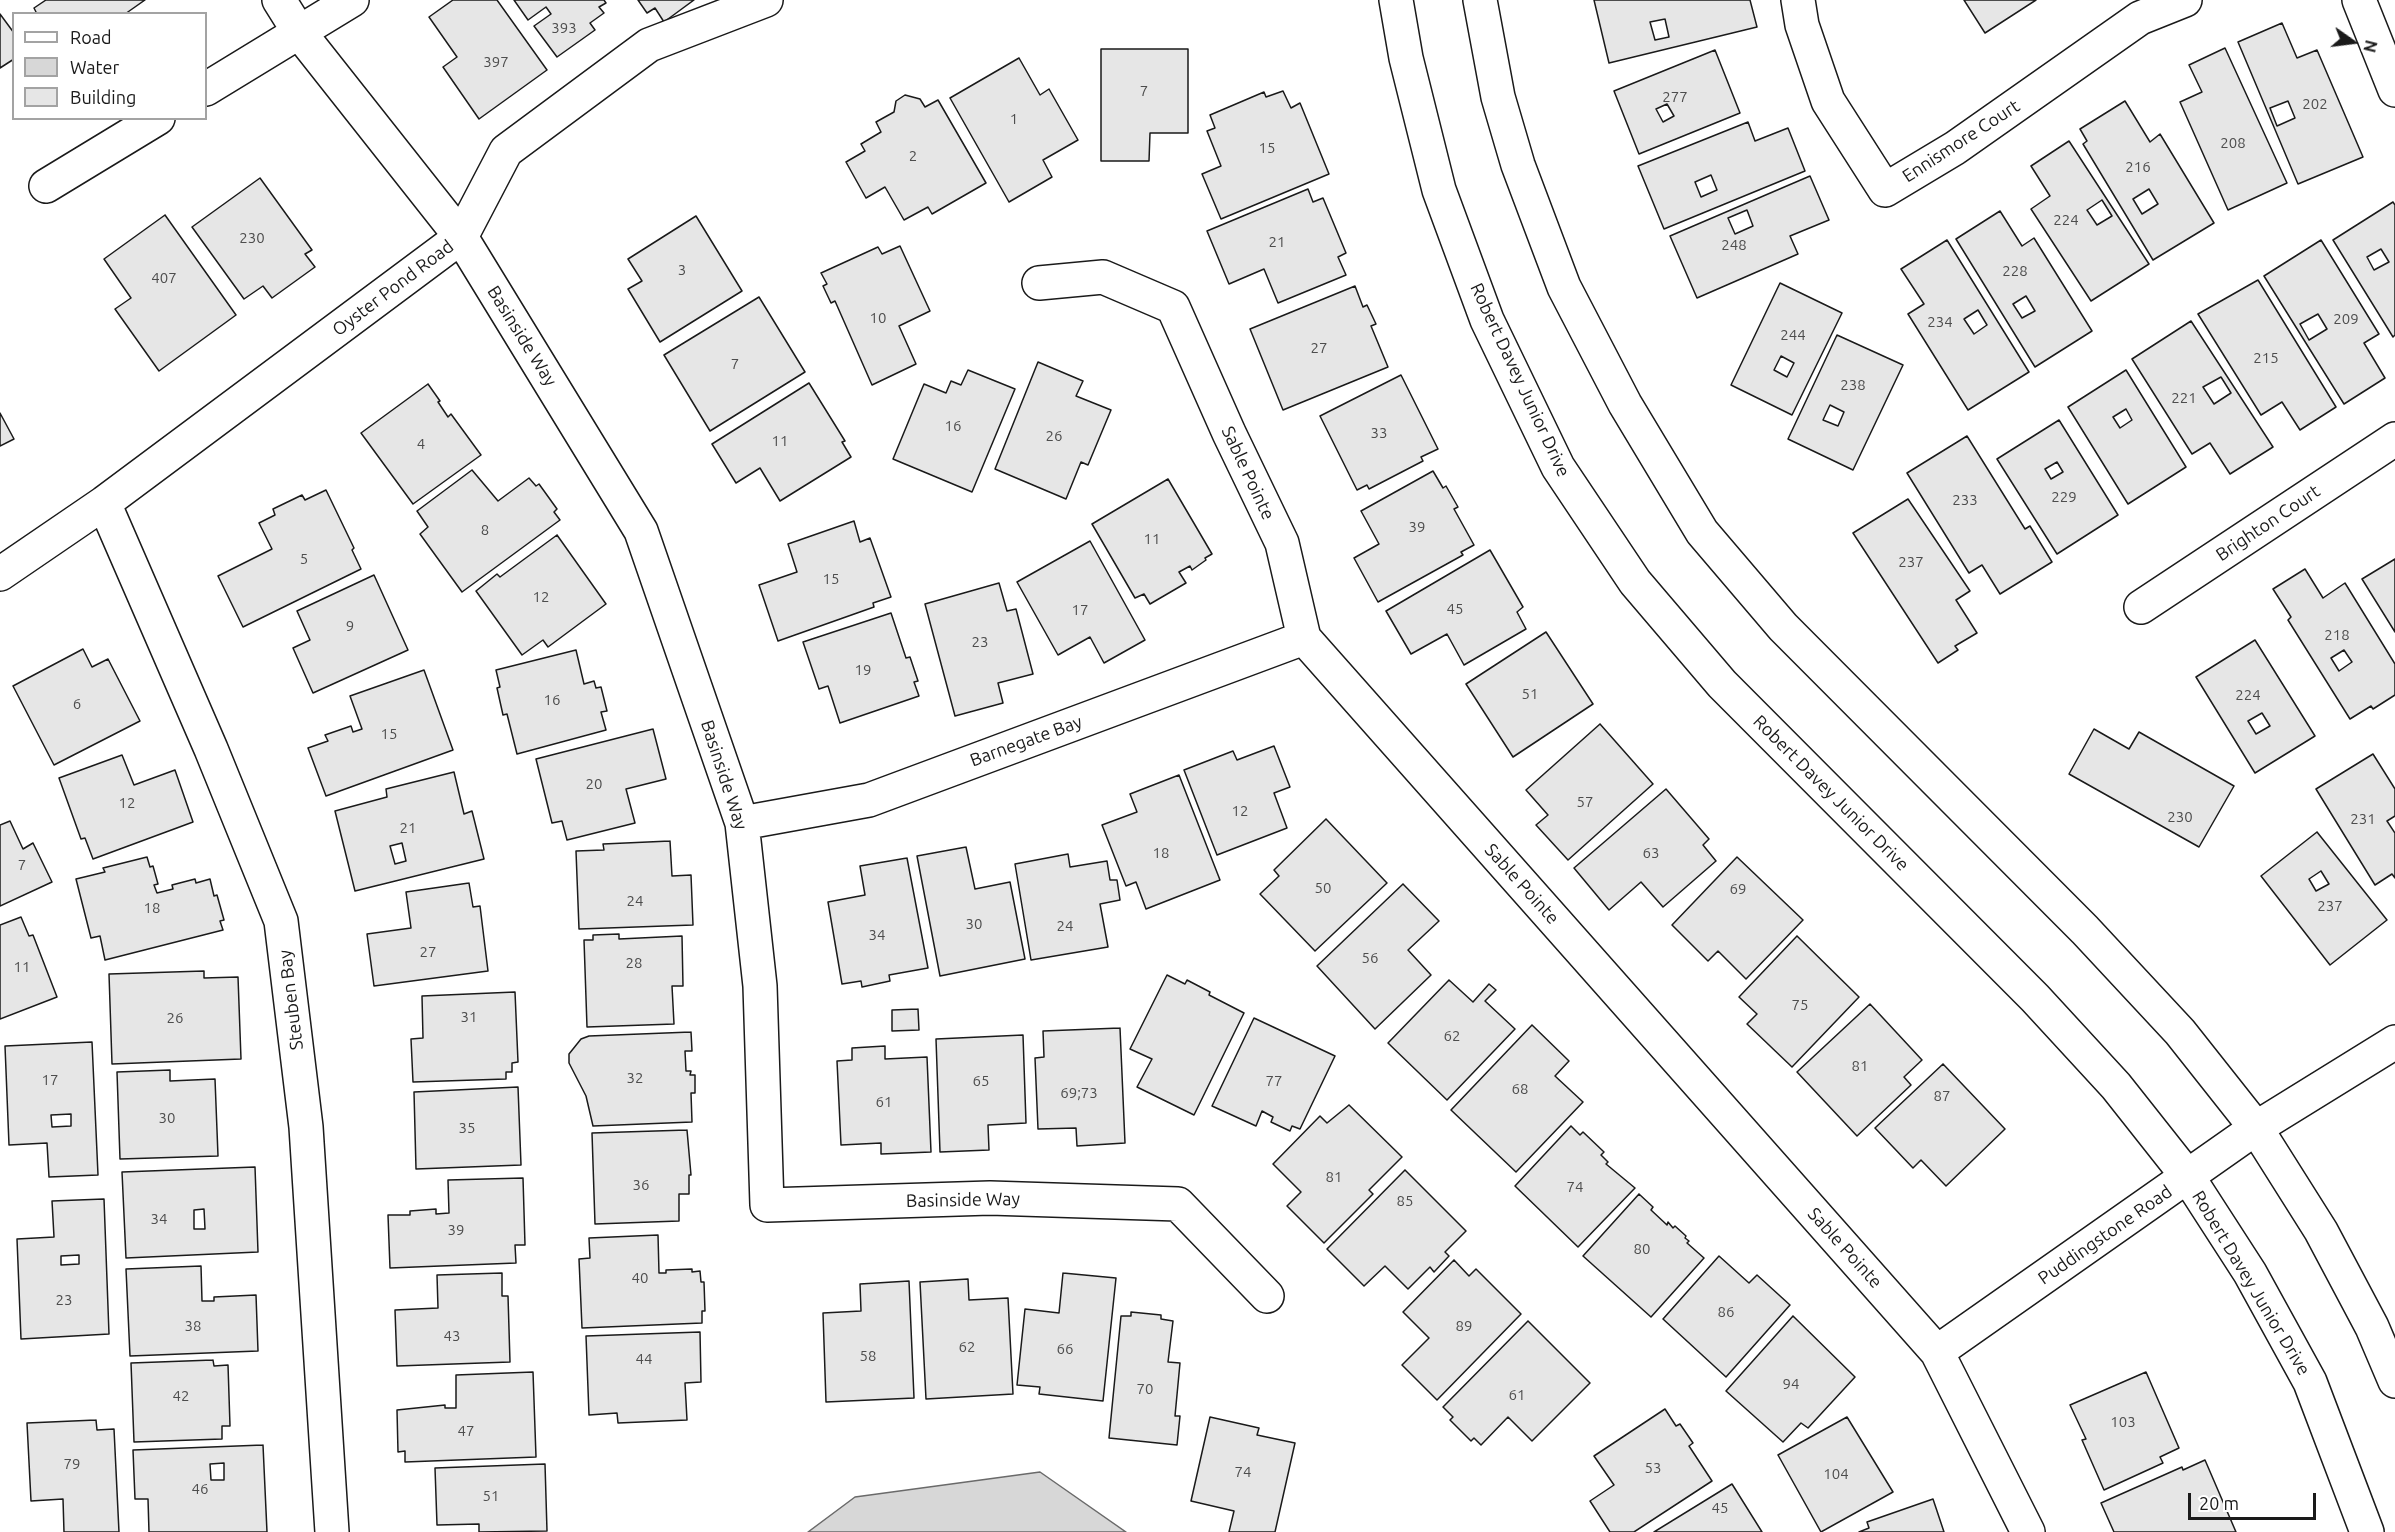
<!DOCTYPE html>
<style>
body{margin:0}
#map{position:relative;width:2395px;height:1532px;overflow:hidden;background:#fff;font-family:Ubuntu,sans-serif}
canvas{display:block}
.legend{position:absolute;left:12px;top:12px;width:195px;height:108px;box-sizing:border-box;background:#fff;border:2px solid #a3a3a3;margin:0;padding:8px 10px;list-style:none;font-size:18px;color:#1a1a1a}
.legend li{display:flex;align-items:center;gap:12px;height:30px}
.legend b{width:30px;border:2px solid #a3a3a3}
.north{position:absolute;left:2323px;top:12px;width:60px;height:60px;-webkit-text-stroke:4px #fff;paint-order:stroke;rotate:104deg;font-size:16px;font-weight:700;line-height:24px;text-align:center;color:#1a1a1a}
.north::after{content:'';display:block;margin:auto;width:21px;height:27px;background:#1a1a1a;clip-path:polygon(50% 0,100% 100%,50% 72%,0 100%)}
.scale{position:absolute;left:2188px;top:1493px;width:128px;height:27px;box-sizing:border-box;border:3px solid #1a1a1a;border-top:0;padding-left:8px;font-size:18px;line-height:21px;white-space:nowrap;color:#1a1a1a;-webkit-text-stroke:4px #fff;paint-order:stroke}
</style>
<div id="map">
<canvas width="2395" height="1532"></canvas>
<ul class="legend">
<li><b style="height:8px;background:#fff"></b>Road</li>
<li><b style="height:16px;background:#d7d7d7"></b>Water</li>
<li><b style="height:16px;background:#e6e6e6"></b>Building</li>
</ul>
<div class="north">N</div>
<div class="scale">20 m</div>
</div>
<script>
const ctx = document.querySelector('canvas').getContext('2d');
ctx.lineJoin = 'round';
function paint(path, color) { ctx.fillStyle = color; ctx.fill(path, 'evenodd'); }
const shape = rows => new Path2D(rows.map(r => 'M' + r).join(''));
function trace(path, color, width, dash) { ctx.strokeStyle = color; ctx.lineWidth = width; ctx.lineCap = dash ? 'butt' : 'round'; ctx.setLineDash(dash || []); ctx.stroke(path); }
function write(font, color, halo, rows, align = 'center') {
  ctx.font = font + ' Ubuntu,sans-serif'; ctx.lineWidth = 4.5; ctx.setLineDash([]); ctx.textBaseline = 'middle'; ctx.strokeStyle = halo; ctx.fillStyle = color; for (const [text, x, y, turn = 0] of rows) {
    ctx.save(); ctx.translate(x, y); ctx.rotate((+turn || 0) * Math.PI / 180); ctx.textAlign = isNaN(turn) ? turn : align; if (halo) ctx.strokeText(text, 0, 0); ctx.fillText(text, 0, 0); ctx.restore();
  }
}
const water = shape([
 [1040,1472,1126,1532,808,1532,855,1497,1040,1472]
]);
paint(water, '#d7d7d7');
trace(water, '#6a6a6a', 1.5);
const building = shape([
 [46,0,145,0,125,14,37,14,34,8,46,0],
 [453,0,497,0,547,70,479,119,443,67,457,57,429,17,453,0],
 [514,0,604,0,606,3,599,7,604,13,590,23,595,30,557,57,534,26,551,14,546,7,528,20,514,0],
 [638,0,694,0,664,22,655,8,647,13,638,0],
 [1594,0,1750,0,1757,27,1609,63,1594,0],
 [1665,19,1669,37,1655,40,1650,22,1665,19],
 [1964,0,2036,0,1985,33,1964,0],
 [0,14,14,33,14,59,0,68,0,14],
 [2282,23,2297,58,2317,50,2363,157,2298,184,2238,42,2282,23],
 [2288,101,2295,118,2277,126,2270,108,2288,101],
 [2225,48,2287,183,2228,210,2180,102,2202,92,2189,65,2225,48],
 [1101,49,1188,49,1188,133,1150,133,1149,161,1101,161,1101,49],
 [1715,50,1740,113,1639,154,1614,91,1715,50],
 [1667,104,1674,116,1663,122,1656,109,1667,104],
 [1019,58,1040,95,1049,89,1078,140,1043,160,1052,177,1009,202,950,98,1019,58],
 [1283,91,1291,108,1300,103,1329,174,1221,219,1202,174,1221,166,1207,131,1215,128,1210,115,1264,92,1266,97,1283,91],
 [905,95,920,99,925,107,938,100,986,183,932,214,928,207,904,220,885,187,866,198,846,162,865,151,861,144,881,132,876,122,894,112,896,101,905,95],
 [2125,101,2150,142,2160,134,2214,223,2153,260,2083,144,2087,141,2080,129,2125,101],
 [2149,189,2158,204,2142,214,2133,199,2149,189],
 [1748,122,1755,141,1788,128,1805,171,1664,229,1638,166,1748,122],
 [1711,175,1717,190,1701,197,1695,182,1711,175],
 [2069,141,2149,264,2091,301,2031,209,2050,196,2031,166,2069,141],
 [2102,200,2112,216,2097,225,2087,210,2102,200],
 [1810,176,1829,220,1790,236,1798,254,1697,298,1670,236,1810,176],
 [1747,210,1753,226,1735,234,1728,218,1747,210],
 [260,178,312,250,305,254,315,267,272,298,263,286,244,299,192,227,260,178],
 [1308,189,1313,202,1323,198,1346,253,1338,257,1346,275,1278,303,1264,269,1229,284,1207,231,1308,189],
 [2393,202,2395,205,2395,335,2393,337,2333,240,2393,202],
 [2381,249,2389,262,2374,270,2367,257,2381,249],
 [2000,211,2022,246,2034,238,2092,331,2035,367,1956,239,2000,211],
 [2026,296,2035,311,2022,318,2013,304,2026,296],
 [165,215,236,315,159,371,115,309,131,298,104,259,165,215],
 [696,216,742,291,660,342,628,289,642,281,628,259,696,216],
 [1947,240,2029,372,1968,410,1908,314,1924,304,1901,269,1947,240],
 [1978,310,1987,325,1974,334,1964,319,1978,310],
 [2321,240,2379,334,2364,343,2385,378,2344,404,2264,276,2321,240],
 [2318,314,2327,329,2309,340,2300,324,2318,314],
 [900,246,930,311,899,326,916,364,872,385,835,301,831,303,823,286,827,284,821,273,878,247,882,254,900,246],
 [2258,280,2336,407,2300,430,2282,402,2261,415,2198,314,2258,280],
 [1780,283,1842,313,1792,415,1731,385,1780,283],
 [1781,356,1794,363,1787,377,1774,370,1781,356],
 [1355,286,1363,307,1367,305,1376,324,1371,326,1388,367,1283,410,1250,329,1355,286],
 [759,297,805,372,710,431,664,355,759,297],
 [2191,321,2273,447,2230,474,2210,443,2192,454,2132,359,2191,321],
 [2221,377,2231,393,2214,404,2203,387,2221,377],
 [1837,335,1903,365,1853,470,1788,439,1837,335],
 [1830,405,1844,412,1838,426,1823,420,1830,405],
 [1038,362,1083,381,1076,396,1111,410,1088,465,1081,462,1066,499,995,469,1038,362],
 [968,370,1015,389,972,492,893,459,924,384,946,393,951,381,961,385,968,370],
 [2126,370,2186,467,2128,504,2068,407,2126,370],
 [2126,409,2132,420,2120,428,2113,417,2126,409],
 [1401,375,1438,449,1421,457,1423,461,1369,489,1367,485,1357,490,1320,416,1401,375],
 [809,383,845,441,842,442,851,457,780,501,760,468,736,483,712,444,809,383],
 [428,384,440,401,438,402,448,417,451,414,481,455,413,504,361,433,428,384],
 [0,413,14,439,0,446,0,413],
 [2059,420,2118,515,2057,554,1997,459,2059,420],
 [2057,462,2063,472,2051,479,2045,469,2057,462],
 [1967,436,2025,529,2030,526,2052,562,2000,594,1982,565,1969,573,1907,473,1967,436],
 [472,470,498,501,529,478,536,486,539,484,557,509,554,512,560,520,462,592,420,534,428,527,417,511,472,470],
 [1433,471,1443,488,1446,486,1458,507,1454,509,1474,545,1461,552,1463,555,1378,602,1354,558,1379,544,1361,511,1433,471],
 [1168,479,1212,554,1205,558,1206,560,1192,570,1190,566,1179,572,1186,583,1150,604,1144,594,1135,598,1092,524,1168,479],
 [326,490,354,548,352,550,361,569,243,627,218,576,272,549,259,523,275,515,273,509,302,495,305,500,326,490],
 [1908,499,1970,591,1956,600,1977,633,1955,646,1958,650,1938,663,1853,533,1908,499],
 [854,521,860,542,870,538,891,597,873,603,874,607,778,641,759,585,797,572,788,544,854,521],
 [557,535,606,604,548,647,543,640,522,655,476,591,497,574,500,577,557,535],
 [1090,541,1145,640,1104,663,1090,637,1058,655,1017,582,1090,541],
 [1490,550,1523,607,1517,612,1526,629,1464,665,1447,634,1411,654,1386,611,1490,550],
 [2395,559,2395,632,2362,579,2395,559],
 [2305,569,2323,598,2345,583,2395,664,2395,695,2373,709,2371,706,2350,719,2288,620,2291,617,2273,589,2305,569],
 [2344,650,2352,662,2339,671,2331,658,2344,650],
 [374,575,408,650,313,693,293,648,310,640,297,611,374,575],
 [999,583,1007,611,1016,609,1033,674,998,683,1003,703,955,716,925,604,999,583],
 [891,613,906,658,910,657,918,681,914,682,919,696,840,723,828,686,819,689,803,642,891,613],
 [1546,632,1593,704,1513,757,1466,684,1546,632],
 [2255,640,2315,736,2255,773,2196,677,2255,640],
 [2262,713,2270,726,2256,734,2248,721,2262,713],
 [83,649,92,667,108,659,140,721,54,765,13,686,83,649],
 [576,650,584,684,594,681,596,688,601,687,607,711,601,712,606,730,517,754,507,714,503,715,497,688,500,687,496,670,576,650],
 [424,670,453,750,326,796,308,748,328,741,325,735,351,726,353,732,362,729,350,696,424,670],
 [1600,724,1653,784,1568,860,1536,825,1548,815,1526,790,1600,724],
 [653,729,666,779,626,789,635,823,567,840,562,821,552,823,536,759,653,729],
 [2094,729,2129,749,2139,732,2234,786,2199,847,2069,774,2094,729],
 [1274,746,1290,787,1274,793,1287,828,1217,855,1184,770,1233,751,1237,760,1274,746],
 [2373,754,2395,789,2395,816,2387,821,2395,833,2395,878,2392,874,2375,885,2316,789,2373,754],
 [122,755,134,785,175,770,193,822,93,859,85,838,81,839,59,778,122,755],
 [454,772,464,814,472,811,484,859,355,891,335,811,387,797,386,789,454,772],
 [402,843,406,861,395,864,390,846,402,843],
 [1179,775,1220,880,1146,909,1136,882,1126,886,1102,825,1137,812,1130,794,1179,775],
 [1666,789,1709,839,1703,845,1716,861,1663,907,1641,882,1609,910,1574,868,1666,789],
 [1326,819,1387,883,1315,951,1260,894,1279,876,1274,870,1326,819],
 [10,821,23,849,33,843,52,882,0,906,0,825,10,821],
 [2317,832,2387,920,2330,965,2261,876,2317,832],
 [2321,871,2329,884,2316,891,2309,879,2321,871],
 [670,841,672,876,691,875,693,925,579,929,576,851,604,850,603,844,670,841],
 [966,847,975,889,1010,882,1025,959,940,976,917,856,966,847],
 [1068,854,1070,867,1107,861,1110,880,1117,880,1120,900,1100,904,1108,947,1031,960,1015,864,1068,854],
 [147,857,150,867,153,866,158,884,154,885,157,893,173,889,172,885,195,879,196,883,210,879,214,896,217,895,224,920,220,921,223,930,105,960,100,936,91,938,76,879,105,872,103,868,147,857],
 [1737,857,1803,920,1746,979,1718,951,1708,961,1672,925,1737,857],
 [907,858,928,968,889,975,890,981,862,987,861,981,842,984,828,902,865,895,860,866,907,858],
 [469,883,473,907,480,906,488,971,374,986,367,934,411,928,406,892,469,883],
 [1403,884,1439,921,1408,950,1431,975,1375,1029,1317,966,1403,884],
 [21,917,29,936,33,935,57,997,0,1019,0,925,21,917],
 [619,934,619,939,682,936,683,986,672,986,674,1024,587,1027,584,940,593,940,593,935,619,934],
 [1797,936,1859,997,1792,1067,1747,1024,1757,1014,1739,997,1797,936],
 [204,971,204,978,238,977,241,1059,112,1064,109,974,204,971],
 [1167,975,1185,984,1187,980,1210,992,1209,995,1244,1013,1194,1115,1137,1087,1152,1059,1130,1049,1167,975],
 [1449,980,1473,1002,1489,984,1496,990,1485,1001,1515,1029,1447,1100,1388,1043,1449,980],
 [515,992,518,1062,512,1063,512,1072,506,1072,506,1079,413,1082,411,1039,423,1038,422,996,515,992],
 [1870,1004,1922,1060,1904,1077,1911,1085,1857,1136,1797,1072,1870,1004],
 [918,1009,919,1030,892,1031,892,1010,918,1009],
 [1254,1018,1335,1056,1300,1129,1292,1126,1290,1131,1271,1122,1273,1117,1262,1111,1256,1126,1212,1106,1254,1018],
 [1532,1025,1569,1061,1555,1076,1583,1102,1516,1172,1451,1110,1532,1025],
 [1120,1028,1125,1143,1077,1146,1076,1128,1038,1129,1035,1058,1044,1057,1043,1031,1120,1028],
 [691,1032,692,1051,685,1051,686,1071,691,1071,690,1075,695,1075,695,1093,691,1093,692,1122,593,1126,586,1096,569,1063,569,1054,581,1039,589,1036,691,1032],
 [1023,1035,1026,1123,988,1125,989,1150,940,1152,936,1039,1023,1035],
 [92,1042,98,1175,49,1177,47,1143,9,1145,5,1046,92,1042],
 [71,1114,71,1126,52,1127,51,1115,71,1114],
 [885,1046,885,1059,927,1057,931,1152,881,1154,881,1143,841,1145,837,1061,852,1060,852,1048,885,1046],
 [1943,1064,2005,1129,1946,1186,1921,1160,1913,1168,1875,1128,1943,1064],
 [170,1070,170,1081,215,1079,218,1156,120,1159,117,1072,170,1070],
 [518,1087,521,1165,416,1169,414,1092,518,1087],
 [1349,1105,1402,1157,1369,1190,1373,1194,1324,1243,1287,1206,1301,1192,1273,1164,1320,1116,1327,1123,1349,1105],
 [1571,1126,1580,1135,1583,1132,1604,1152,1601,1155,1608,1162,1606,1164,1635,1188,1578,1247,1515,1186,1571,1126],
 [687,1130,691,1175,689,1175,689,1194,679,1194,679,1221,595,1224,592,1133,687,1130],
 [255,1167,258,1252,126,1258,122,1172,255,1167],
 [204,1209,205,1229,194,1229,194,1210,204,1209],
 [1405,1170,1466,1231,1445,1252,1449,1256,1434,1272,1430,1267,1408,1289,1385,1266,1364,1286,1327,1249,1405,1170],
 [523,1178,525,1245,515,1245,516,1263,390,1268,388,1215,410,1215,410,1211,436,1209,436,1214,449,1213,448,1180,523,1178],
 [1639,1194,1653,1207,1651,1210,1667,1225,1668,1222,1673,1228,1675,1226,1686,1236,1685,1238,1689,1241,1687,1243,1704,1258,1651,1317,1583,1256,1639,1194],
 [104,1199,109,1334,21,1339,17,1239,54,1237,52,1201,104,1199],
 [79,1255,79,1264,61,1265,61,1256,79,1255],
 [658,1235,659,1273,666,1273,666,1270,692,1269,692,1272,700,1271,701,1282,704,1282,705,1311,702,1311,702,1323,582,1328,579,1259,590,1258,589,1238,658,1235],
 [1719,1256,1749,1283,1757,1275,1790,1305,1726,1377,1663,1319,1719,1256],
 [1454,1260,1469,1276,1476,1269,1521,1314,1437,1400,1402,1365,1429,1338,1403,1312,1454,1260],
 [201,1266,202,1301,214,1301,214,1297,256,1295,258,1351,130,1356,126,1269,201,1266],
 [502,1273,502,1296,508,1296,510,1362,397,1366,395,1310,438,1308,437,1275,502,1273],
 [1063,1273,1116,1278,1103,1401,1039,1394,1040,1387,1017,1385,1025,1309,1059,1313,1063,1273],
 [968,1279,969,1300,1008,1298,1013,1394,926,1399,920,1282,968,1279],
 [909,1281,914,1398,826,1402,823,1313,861,1311,860,1284,909,1281],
 [1131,1312,1161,1315,1161,1319,1173,1321,1168,1362,1180,1363,1175,1416,1180,1416,1177,1445,1109,1438,1121,1316,1131,1316,1131,1312],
 [1793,1316,1855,1377,1808,1428,1801,1423,1783,1442,1726,1391,1793,1316],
 [1528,1321,1590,1383,1532,1441,1508,1417,1481,1445,1474,1438,1471,1441,1450,1420,1453,1417,1443,1407,1528,1321],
 [700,1332,701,1382,685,1383,687,1420,618,1423,617,1413,589,1415,586,1336,700,1332],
 [213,1360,214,1366,228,1365,230,1426,222,1426,222,1439,134,1442,131,1363,213,1360],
 [533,1372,536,1457,405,1462,405,1451,398,1452,397,1410,445,1405,445,1408,456,1408,456,1375,533,1372],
 [2146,1372,2179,1448,2160,1457,2163,1463,2104,1490,2082,1440,2086,1439,2070,1405,2146,1372],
 [1665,1409,1676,1426,1680,1424,1693,1443,1689,1446,1712,1481,1634,1532,1610,1532,1590,1501,1614,1485,1594,1456,1665,1409],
 [1210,1417,1259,1428,1257,1435,1295,1443,1275,1532,1229,1532,1234,1511,1191,1501,1210,1417],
 [1847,1417,1893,1492,1821,1532,1778,1455,1847,1417],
 [96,1420,97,1430,114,1429,119,1532,64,1532,63,1499,31,1501,27,1423,96,1420],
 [263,1445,267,1532,149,1532,148,1499,135,1499,133,1450,263,1445],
 [224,1463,224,1480,211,1480,210,1464,224,1463],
 [2205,1460,2236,1532,2114,1532,2101,1503,2182,1467,2183,1470,2205,1460],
 [545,1464,547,1531,479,1532,479,1524,437,1525,435,1468,545,1464],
 [1732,1484,1762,1532,1654,1532,1732,1484],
 [1933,1499,1944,1532,1859,1532,1869,1528,1867,1522,1933,1499]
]);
paint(building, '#e6e6e6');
trace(building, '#1a1a1a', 1.5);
const minor = shape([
 [279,0,299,32,461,237,641,531,742,823,760,986,767,1205,990,1198,1178,1204,1267,1296],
 [1798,0,1802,25,1828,101,1885,190,1955,148,2140,18,2185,0],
 [2359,0,2395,90],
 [206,89,352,0],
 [46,186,158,118],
 [1039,283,1103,277,1173,307,1229,433,1282,543,1304,638,1937,1352,2028,1532],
 [104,503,211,749,281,921,306,1127,332,1532],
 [0,574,104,503,461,237,506,151,649,45,766,0],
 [2141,607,2395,439],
 [742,823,869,800,1304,638],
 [1937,1352,2256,1128,2395,1042]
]);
const secondary = shape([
 [1396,0,1406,58,1439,190,1487,320,1558,467,1635,582,1722,684,2035,998,2116,1086,2188,1177,2250,1273,2310,1382,2367,1532],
 [1480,0,1498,97,1518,165,1564,287,1625,404,1702,532,1783,627,2085,930,2180,1032,2256,1128,2321,1231,2372,1327,2395,1381]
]);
trace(minor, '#1a1a1a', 36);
trace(secondary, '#1a1a1a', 36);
trace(minor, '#fff', 33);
trace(secondary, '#fff', 33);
write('15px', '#4d4d4d', null, [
 ["393",564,28],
 ["397",496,62],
 ["7",1144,91],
 ["277",1675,97],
 ["202",2315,104],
 ["1",1014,119],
 ["208",2233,143],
 ["15",1267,148],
 ["2",913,156],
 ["216",2138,167],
 ["224",2066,220],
 ["230",252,238],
 ["21",1277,242],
 ["248",1734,245],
 ["3",682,270],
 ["228",2015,271],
 ["407",164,278],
 ["10",878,318],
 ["209",2346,319],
 ["234",1940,322],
 ["244",1793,335],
 ["27",1319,348],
 ["215",2266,358],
 ["7",735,364],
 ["238",1853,385],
 ["221",2184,398],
 ["16",953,426],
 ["33",1379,433],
 ["26",1054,436],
 ["11",780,441],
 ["4",421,444],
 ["229",2064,497],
 ["233",1965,500],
 ["39",1417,527],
 ["8",485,530],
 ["11",1152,539],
 ["5",304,559],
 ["237",1911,562],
 ["15",831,579],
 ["12",541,597],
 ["45",1455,609],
 ["17",1080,610],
 ["9",350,626],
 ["218",2337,635],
 ["23",980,642],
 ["19",863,670],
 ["51",1530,694],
 ["224",2248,695],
 ["16",552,700],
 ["6",77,704],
 ["15",389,734],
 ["20",594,784],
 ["57",1585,802],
 ["12",127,803],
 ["12",1240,811],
 ["230",2180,817],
 ["231",2363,819],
 ["21",408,828],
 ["18",1161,853],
 ["63",1651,853],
 ["7",22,865],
 ["50",1323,888],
 ["69",1738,889],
 ["24",635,901],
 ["237",2330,906],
 ["18",152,908],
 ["30",974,924],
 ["24",1065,926],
 ["34",877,935],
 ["27",428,952],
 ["56",1370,958],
 ["28",634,963],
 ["11",22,967],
 ["75",1800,1005],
 ["31",469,1017],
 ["26",175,1018],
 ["62",1452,1036],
 ["81",1860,1066],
 ["32",635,1078],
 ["17",50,1080],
 ["65",981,1081],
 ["77",1274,1081],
 ["68",1520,1089],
 ["69;73",1079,1093],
 ["87",1942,1096],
 ["61",884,1102],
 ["30",167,1118],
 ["35",467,1128],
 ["81",1334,1177],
 ["36",641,1185],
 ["74",1575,1187],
 ["85",1405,1201],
 ["34",159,1219],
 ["39",456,1230],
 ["80",1642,1249],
 ["40",640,1278],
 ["23",64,1300],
 ["86",1726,1312],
 ["38",193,1326],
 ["89",1464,1326],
 ["43",452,1336],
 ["62",967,1347],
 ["66",1065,1349],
 ["58",868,1356],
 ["44",644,1359],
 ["94",1791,1384],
 ["70",1145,1389],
 ["61",1517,1395],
 ["42",181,1396],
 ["103",2123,1422],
 ["47",466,1431],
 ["79",72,1464],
 ["53",1653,1468],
 ["74",1243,1472],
 ["104",1836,1474],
 ["46",200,1489],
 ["51",491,1496],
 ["45",1720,1508]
]);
write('18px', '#1a1a1a', '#fff', [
 ["Ennismore Court",1961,141,-33],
 ["Oyster Pond Road",393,288,-37],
 ["Basinside Way",522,336,58],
 ["Robert Davey Junior Drive",1520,380,65],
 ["Sable Pointe",1248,473,65],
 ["Brighton Court",2268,523,-34],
 ["Barnegate Bay",1026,741,-20],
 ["Basinside Way",724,775,72],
 ["Robert Davey Junior Drive",1831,793,45],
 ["Sable Pointe",1522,884,48],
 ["Steuben Bay",291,1000,-97],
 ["Basinside Way",963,1200,-1],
 ["Puddingstone Road",2105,1235,-35],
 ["Sable Pointe",1845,1248,48],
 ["Robert Davey Junior Drive",2251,1283,59]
]);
</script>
